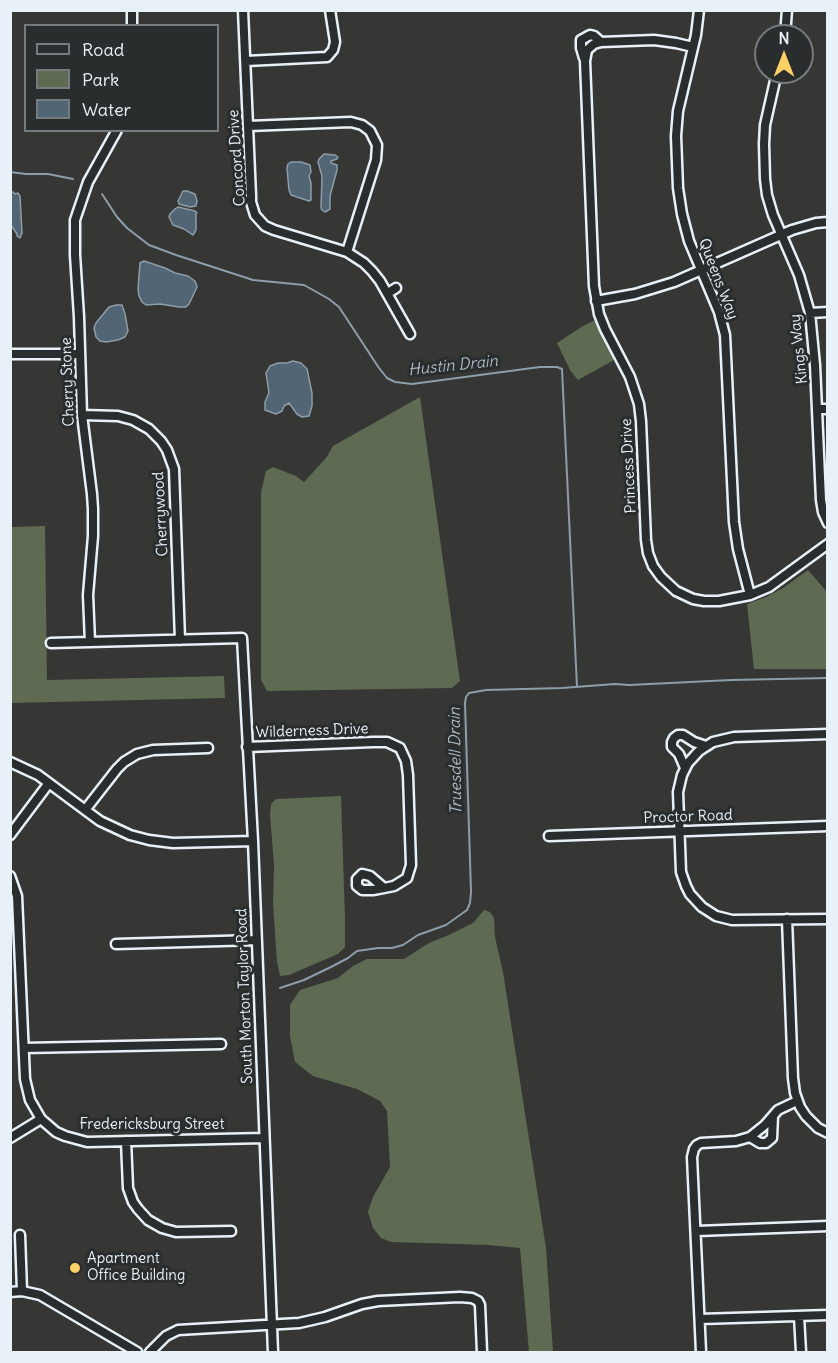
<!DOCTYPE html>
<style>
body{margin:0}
#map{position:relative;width:838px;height:1363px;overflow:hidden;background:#363634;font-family:Delius,sans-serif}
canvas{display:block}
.frame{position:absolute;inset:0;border:12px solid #e8f1f8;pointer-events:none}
.legend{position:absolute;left:24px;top:24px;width:195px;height:108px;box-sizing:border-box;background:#2a2d2e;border:2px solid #767b7f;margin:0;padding:8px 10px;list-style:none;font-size:18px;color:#e8f1f8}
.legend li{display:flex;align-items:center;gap:12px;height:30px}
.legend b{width:30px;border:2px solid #767b7f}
.north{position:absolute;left:754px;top:24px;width:60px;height:60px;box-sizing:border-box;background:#2a2d2e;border:2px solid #767b7f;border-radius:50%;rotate:0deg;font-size:16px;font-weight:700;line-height:24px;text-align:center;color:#e8f1f8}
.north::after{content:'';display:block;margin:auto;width:21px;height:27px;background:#ffd166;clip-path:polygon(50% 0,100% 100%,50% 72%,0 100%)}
</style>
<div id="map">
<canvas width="838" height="1363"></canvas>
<div class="frame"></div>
<ul class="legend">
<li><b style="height:8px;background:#2a2d2e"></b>Road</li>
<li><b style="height:16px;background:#5e6a51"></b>Park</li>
<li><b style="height:16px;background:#516574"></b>Water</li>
</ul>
<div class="north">N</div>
</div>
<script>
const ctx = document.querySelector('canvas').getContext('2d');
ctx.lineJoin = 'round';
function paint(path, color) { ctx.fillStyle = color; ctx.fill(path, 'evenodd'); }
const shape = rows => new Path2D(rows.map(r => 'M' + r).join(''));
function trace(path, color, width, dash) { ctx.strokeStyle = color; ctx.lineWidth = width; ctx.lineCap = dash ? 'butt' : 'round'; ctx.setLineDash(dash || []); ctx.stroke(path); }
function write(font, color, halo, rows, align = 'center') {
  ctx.font = font + ' Delius,sans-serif'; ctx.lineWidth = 6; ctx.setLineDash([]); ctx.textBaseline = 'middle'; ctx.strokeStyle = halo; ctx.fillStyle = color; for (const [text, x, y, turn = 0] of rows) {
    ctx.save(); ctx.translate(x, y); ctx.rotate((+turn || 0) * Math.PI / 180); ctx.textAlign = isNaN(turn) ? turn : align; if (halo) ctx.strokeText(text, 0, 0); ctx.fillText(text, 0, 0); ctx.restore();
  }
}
paint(shape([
 [597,319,603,335,616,359,578,380,570,370,557,343,583,326],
 [420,397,460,681,452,688,267,691,261,680,261,492,266,471,273,467,296,476,304,482,326,458,333,446],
 [45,526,47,680,224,676,225,698,11,703,11,527],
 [808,570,827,592,827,669,754,669,747,604,766,597,783,588],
 [341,796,345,918,345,947,338,954,289,975,280,976,277,962,273,904,274,865,270,814,271,804,276,799],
 [484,910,490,912,494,918,495,937,503,972,546,1248,553,1352,529,1352,520,1248,488,1245,391,1242,381,1238,373,1228,368,1212,373,1197,390,1167,387,1111,380,1101,357,1089,313,1076,295,1062,290,1036,290,1005,300,990,338,978,353,966,367,959,404,959,429,943,451,934,473,923]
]), '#5e6a51');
const water = shape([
 [324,154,335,155,338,157,337,159,331,161,331,163,337,165,337,170,330,196,330,209,325,212,322,210,321,208,322,176,318,162,319,159,324,154],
 [291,162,301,162,310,165,311,172,309,176,311,183,311,200,309,201,291,195,289,190,287,168,288,164,291,162],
 [183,191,187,191,195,194,197,201,196,206,190,207,179,204,178,201,183,191],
 [11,192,13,192,15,194,18,193,20,196,22,233,20,238,17,236,17,234,11,225,11,192],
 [178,207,195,211,197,213,196,214,196,230,193,235,184,229,173,225,169,217,170,214,175,209,178,207],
 [144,261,165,268,175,273,188,276,195,281,197,287,189,304,186,307,179,307,160,304,146,305,142,302,139,296,138,289,140,263,144,261],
 [116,305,122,305,125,314,128,331,125,337,118,340,106,342,100,341,96,337,94,328,96,323,109,307,116,305],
 [293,361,301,363,307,369,312,393,312,406,309,416,302,417,297,414,289,403,284,406,282,411,276,414,265,410,265,402,269,393,266,373,270,366,278,363,287,363,293,361]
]);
paint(water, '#516574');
trace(water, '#8d9da9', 1.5);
trace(shape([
 [10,172,26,174,48,174,73,179],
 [102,194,117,217,127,228,149,245,176,255,253,280,304,285,329,299,339,307,379,368,387,378,395,382,412,384,540,367,557,367,562,369,577,687],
 [280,988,304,980,331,967,348,958,357,951,378,948,392,948,403,945,418,935,446,925,467,910,470,903,471,892,465,703,466,697,469,693,486,690,562,688,615,684,629,685,731,680,828,678]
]), '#8d9da9', 2);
const minor = shape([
 [243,10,251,196,251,202,255,215,265,226,274,230,347,252,364,263,372,271,380,281,410,334],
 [699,10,696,35,678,111,676,136,678,188,682,214,689,241,719,312,725,335,734,522,738,549,750,595],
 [132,26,132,10],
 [785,36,787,10],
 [693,47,676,43,654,40,601,42,594,44,587,50,585,61,594,286,599,314,605,329,630,377,639,404,641,421,646,540,648,553,653,566,661,577,676,591,693,599,704,601,719,601,750,595,769,587,828,544],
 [584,58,581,48,581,40,590,35,594,36,601,42],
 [246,61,327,57,333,50,335,42,330,10],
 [777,72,765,125,764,144,765,179,767,195,773,215,799,275,810,313,815,365,821,500,823,512,828,523],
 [248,126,351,122,362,125,370,131,377,145,376,160,347,252],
 [388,293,396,288],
 [596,301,635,294,674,282,792,230,816,223,828,222],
 [810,313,828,312],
 [10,354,80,354],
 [817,409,828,409],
 [82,415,118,416,133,420,149,429,161,441,167,450,174,469,180,640],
 [90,642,88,595,93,536,93,509,92,494,82,415,79,317,75,255,75,220,88,182,117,130],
 [51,643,242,638,253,841,273,1352],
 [828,734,734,737,713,742,699,751,688,763,682,775,678,792,681,872,686,886,690,894,702,907,716,916,732,920,828,919],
 [247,747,373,742,387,742,400,748,406,761,408,775,411,865,407,878,394,886,384,888,373,890,362,890,357,886,357,879,362,874,370,876,384,888],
 [10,762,38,775,100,821,130,835,149,840,173,843,253,841],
 [685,768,679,754,672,747,672,742,674,738,678,735,683,735,694,742,706,746],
 [85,810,117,769,124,762,137,754,153,750,208,748],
 [10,835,49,783],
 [549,836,828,826],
 [10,876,17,896,25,1079,30,1100,41,1119,56,1132,65,1136,87,1142,264,1138],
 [787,919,793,1078,795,1093,800,1107,806,1116,818,1128,828,1133],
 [116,944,256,940],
 [24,1048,221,1044],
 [750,1137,760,1143,766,1143,772,1138,773,1116],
 [10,1138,41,1119],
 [126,1141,128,1188,133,1202,138,1209,148,1220,162,1228,176,1232,231,1231],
 [697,1231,828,1226],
 [20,1235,22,1291],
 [10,1292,22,1291,40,1295,137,1352],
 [799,1316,801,1352],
 [700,1319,828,1315],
 [150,1352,166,1336,178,1330,299,1323,325,1317,362,1304,378,1301,460,1297,472,1298,478,1301,480,1305,482,1352],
 [701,1352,692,1157,694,1149,697,1145,701,1143,736,1141,750,1137,765,1125,778,1110,797,1101]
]);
trace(minor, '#e8f1f8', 13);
trace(minor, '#2a2d2e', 8);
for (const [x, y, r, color] of [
 [75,1268,6,"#ffd166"]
]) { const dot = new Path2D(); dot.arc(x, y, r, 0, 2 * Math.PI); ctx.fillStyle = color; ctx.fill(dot); trace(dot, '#2a2d2e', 2); }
write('15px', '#e8f1f8', '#2a2d2e', [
 ["Concord Drive",237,158,-94],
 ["Queens Way",718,279,69],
 ["Kings Way",799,349,-96],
 ["Cherry Stone",68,382,-92],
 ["Princess Drive",629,466,-93],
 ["Cherrywood",161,514,-93],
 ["Wilderness Drive",312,731,-2],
 ["Proctor Road",688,817,-2],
 ["South Morton Taylor Road",245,996,-92],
 ["Fredericksburg Street",152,1125]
]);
write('15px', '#e8f1f8', '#2a2d2e', [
 ["Apartment",87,1259],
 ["Office Building",87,1276]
], 'left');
write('italic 16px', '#acb9c3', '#2a2d2e', [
 ["Hustin Drain",453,366,-6],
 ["Truesdell Drain",456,761,-91]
]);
</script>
